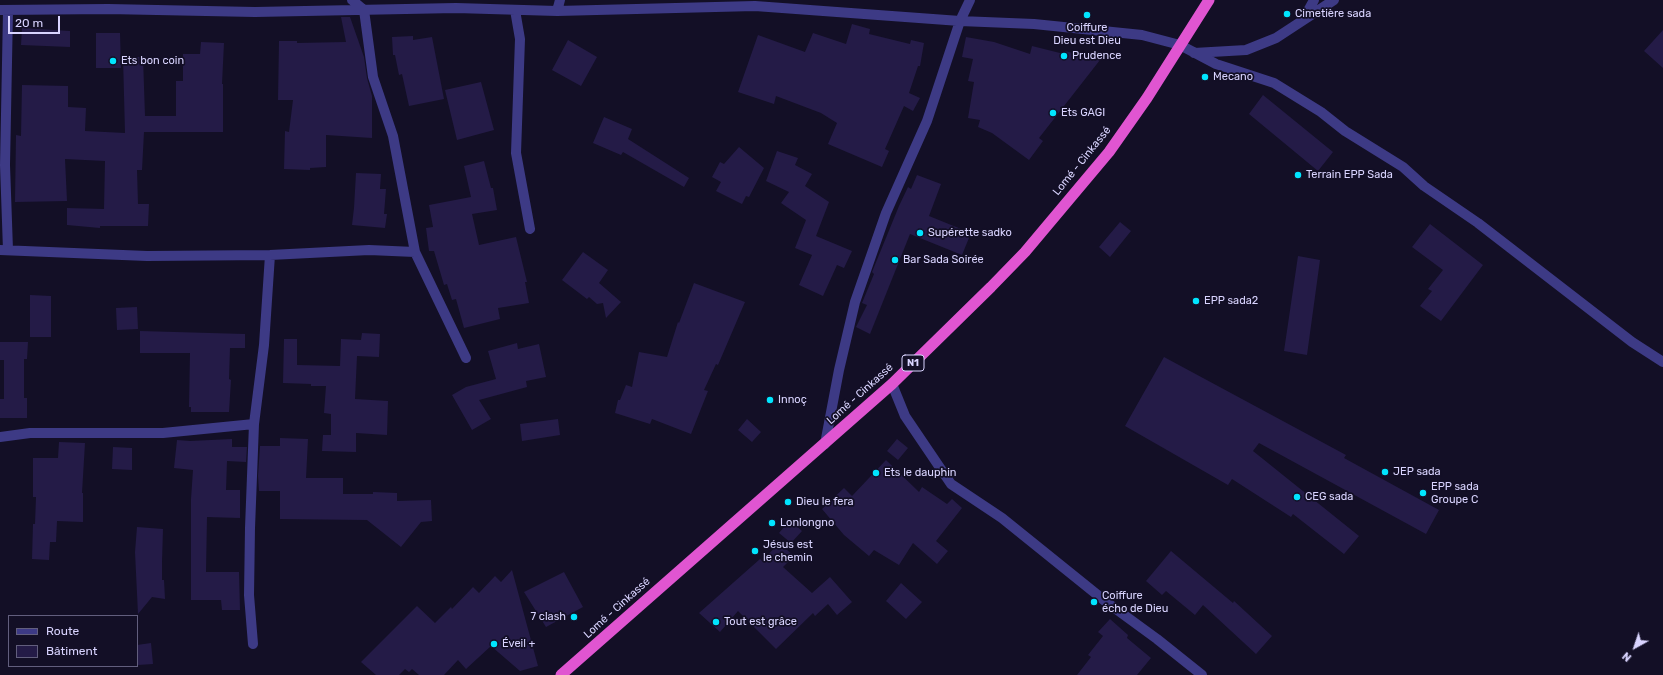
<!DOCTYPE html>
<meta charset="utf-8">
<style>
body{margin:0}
#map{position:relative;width:1663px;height:675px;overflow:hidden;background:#130f26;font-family:Rubik,sans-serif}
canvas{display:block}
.legend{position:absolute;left:8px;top:615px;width:130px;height:52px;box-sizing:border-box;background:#130f26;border:1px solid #625e7d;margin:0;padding:5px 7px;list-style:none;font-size:12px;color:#d9d4ff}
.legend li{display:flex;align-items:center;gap:8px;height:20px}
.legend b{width:20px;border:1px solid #625e7d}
.north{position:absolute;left:1615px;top:627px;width:40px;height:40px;-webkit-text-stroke:3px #130f26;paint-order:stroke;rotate:220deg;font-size:11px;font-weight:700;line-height:16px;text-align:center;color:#d9d4ff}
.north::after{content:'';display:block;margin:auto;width:14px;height:18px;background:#d9d4ff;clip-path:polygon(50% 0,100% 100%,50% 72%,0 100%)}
.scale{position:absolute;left:8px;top:16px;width:52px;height:18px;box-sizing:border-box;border:2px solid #d9d4ff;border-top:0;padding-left:5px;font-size:12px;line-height:14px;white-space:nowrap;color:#d9d4ff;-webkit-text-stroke:3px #130f26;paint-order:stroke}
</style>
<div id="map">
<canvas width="1663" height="675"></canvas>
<ul class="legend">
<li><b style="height:5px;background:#3d3a85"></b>Route</li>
<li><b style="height:11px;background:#241b47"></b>Bâtiment</li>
</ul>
<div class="north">N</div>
<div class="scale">20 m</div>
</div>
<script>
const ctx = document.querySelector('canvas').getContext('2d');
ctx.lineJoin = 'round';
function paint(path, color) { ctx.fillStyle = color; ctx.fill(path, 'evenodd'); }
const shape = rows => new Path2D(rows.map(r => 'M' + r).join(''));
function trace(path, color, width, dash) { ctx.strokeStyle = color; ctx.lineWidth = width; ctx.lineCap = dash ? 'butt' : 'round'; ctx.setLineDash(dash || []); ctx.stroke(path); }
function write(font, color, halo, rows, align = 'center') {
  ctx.font = font + ' Rubik,sans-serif'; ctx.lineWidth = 3.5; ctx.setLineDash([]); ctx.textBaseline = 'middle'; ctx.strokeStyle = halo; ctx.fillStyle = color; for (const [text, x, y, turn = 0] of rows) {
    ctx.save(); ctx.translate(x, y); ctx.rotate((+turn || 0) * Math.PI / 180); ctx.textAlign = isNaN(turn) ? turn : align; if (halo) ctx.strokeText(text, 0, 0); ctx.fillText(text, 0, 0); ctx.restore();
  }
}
paint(shape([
 [341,17,350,17,364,57,367,78,372,96,372,138,326,135,326,167,310,168,310,170,284,169,285,131,289,132,293,100,278,100,279,41,297,41,297,43,346,42],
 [852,24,870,29,869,34,910,44,911,40,924,43,920,66,918,66,909,93,920,98,913,111,904,106,885,149,889,151,882,167,828,144,837,123,821,113,776,96,774,104,738,92,758,35,805,52,813,33,846,44],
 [22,28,70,31,70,47,21,45],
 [1663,30,1663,68,1644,51],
 [96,33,120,33,121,68,96,68],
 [413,36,413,40,432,37,444,99,409,106,402,74,399,75,395,55,393,55,392,37],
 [966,37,994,42,1030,54,1032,46,1064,54,1065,51,1100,60,1039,138,1043,141,1029,160,992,133,978,127,980,120,968,118,974,82,968,81,973,59,962,57],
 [568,40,597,57,581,86,552,70],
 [201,42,224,43,222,84,223,84,223,132,144,132,142,170,137,170,138,204,149,204,148,226,100,226,100,228,67,225,67,208,104,209,105,161,65,159,67,201,15,202,16,135,21,136,22,85,68,86,68,107,86,108,85,131,125,133,123,57,143,57,145,116,176,116,176,81,183,81,183,54,200,54],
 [481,82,494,130,457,140,445,90],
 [1263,95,1333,152,1318,171,1249,114],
 [604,117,632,129,628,139,689,178,684,187,623,152,621,155,593,143],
 [739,147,764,168,749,197,746,196,742,204,716,191,721,182,712,177,720,162,724,164],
 [777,151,798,158,795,165,812,174,805,186,829,202,816,236,852,251,844,268,837,265,823,296,799,285,812,255,795,248,806,220,781,203,789,192,766,181],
 [484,161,491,188,493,188,497,210,472,214,479,245,516,237,527,282,525,282,529,303,498,308,500,319,464,328,456,299,452,300,447,284,444,285,434,251,429,251,426,228,433,227,429,205,471,197,464,166],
 [356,173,381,174,380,189,386,189,384,214,387,214,385,228,352,225,354,208],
 [917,175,941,184,929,216,971,233,962,255,910,234,870,334,856,327,867,305,862,303,874,274,872,272,899,206,908,187,911,189],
 [1120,222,1131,231,1110,257,1099,247],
 [1430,224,1483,265,1441,321,1420,306,1432,291,1428,289,1443,270,1412,247],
 [583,252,608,270,599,283,621,302,606,318,603,303,597,304,589,297,587,299,562,280],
 [1298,256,1320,260,1307,355,1284,351],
 [694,283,745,302,718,365,716,364,704,390,708,391,691,434,652,419,650,424,615,413,618,400,620,400,626,385,632,387,639,352,667,357,678,322,679,323],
 [30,295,51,296,51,337,30,337],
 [137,307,138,329,117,330,116,308],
 [140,331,245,334,245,348,230,348,229,379,231,380,229,412,191,412,191,407,189,407,190,353,140,353],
 [362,333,380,334,379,357,357,356,355,399,388,401,387,435,356,433,356,452,322,451,323,435,331,435,331,414,324,413,326,386,311,386,311,384,283,383,284,339,297,339,297,365,340,366,341,339,361,340],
 [0,342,28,342,27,359,24,359,24,398,27,398,27,418,0,418,0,399,4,399,4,360,0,360],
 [517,343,518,349,539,344,546,377,526,381,527,387,479,400,491,419,472,430,452,395,466,387,496,379,488,351],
 [1164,357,1346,455,1344,458,1439,510,1426,534,1259,443,1253,451,1359,536,1344,554,1293,514,1291,517,1232,479,1228,485,1125,426],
 [558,419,560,435,522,441,520,424],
 [747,419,761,432,752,442,738,430],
 [280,438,308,439,306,478,343,478,343,494,373,494,373,492,397,493,397,501,431,500,432,521,421,522,401,547,367,520,280,519,280,491,259,491,258,476,260,446,280,446],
 [232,439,232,447,247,447,246,462,227,461,226,490,240,490,240,518,207,517,206,572,239,572,240,610,222,610,221,600,191,600,191,499,193,470,174,468,177,440,190,441],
 [897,439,908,448,898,460,887,451],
 [59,442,85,443,82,493,83,493,83,522,57,521,56,542,50,542,49,560,32,559,33,524,35,524,36,497,33,497,33,458,58,458],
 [113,447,132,448,132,470,112,469],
 [886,460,919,492,922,487,947,504,952,499,962,508,936,541,948,551,937,564,913,543,899,565,874,550,869,556,844,535,822,509,844,488,852,496],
 [790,520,802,531,791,543,779,533],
 [137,527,163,529,162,562,162,580,164,580,165,599,152,597,138,614,135,552],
 [779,543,794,556,783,567,812,593,830,577,852,602,837,615,828,604,815,616,813,613,776,649,738,611,720,632,699,613,760,559,762,561],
 [1171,551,1233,603,1234,601,1272,636,1256,654,1203,605,1195,615,1166,591,1162,595,1146,581],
 [512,570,538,666,520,671,491,646,466,669,458,660,444,675,419,675,412,669,409,672,405,669,399,675,376,675,361,662,417,606,435,623,451,607,452,609,473,587,479,593,495,576,501,582],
 [564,572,583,607,546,627,524,592],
 [901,583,922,602,906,619,886,601],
 [1110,619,1128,635,1127,638,1151,658,1137,675,1077,675,1091,657,1088,655,1103,636,1098,632],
 [151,643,153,664,138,665,137,645]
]), '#241b47');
trace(shape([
 [0,10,108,9,255,12,456,8,557,11,755,6,960,21,1034,24,1142,35,1180,45,1216,64,1274,83,1321,112,1345,131,1403,167,1424,186,1478,223,1632,342,1663,362],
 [515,10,520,39,516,153,530,229],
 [557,11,560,0],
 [1303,20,1314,0],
 [1194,53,1246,50,1276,38,1334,0],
 [0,250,147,256,270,255,369,250,415,252,393,136,373,77,364,10,352,0],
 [8,250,5,165,8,11],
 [415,252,466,358],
 [892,384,905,416,951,484,1002,518,1105,601,1157,639,1202,675],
 [0,437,30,433,163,433,254,424],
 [825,444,839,370,855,302,886,213,927,121,960,21,970,0],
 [253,644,249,595,250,528,254,424,264,345,270,255]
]), '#3d3a85', 10);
trace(shape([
 [561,675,892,384,991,287,1025,252,1109,152,1147,98,1209,0]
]), '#e055d1', 11);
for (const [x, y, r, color] of [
 [1287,14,4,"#00e5ff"],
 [1087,15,4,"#00e5ff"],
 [1064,56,4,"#00e5ff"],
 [113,61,4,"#00e5ff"],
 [1205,77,4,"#00e5ff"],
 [1053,113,4,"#00e5ff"],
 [1298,175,4,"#00e5ff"],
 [920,233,4,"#00e5ff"],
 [895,260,4,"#00e5ff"],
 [1196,301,4,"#00e5ff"],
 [770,400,4,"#00e5ff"],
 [1385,472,4,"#00e5ff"],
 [876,473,4,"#00e5ff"],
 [1423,493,4,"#00e5ff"],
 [1297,497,4,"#00e5ff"],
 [788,502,4,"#00e5ff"],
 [772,523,4,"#00e5ff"],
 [755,551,4,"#00e5ff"],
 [1094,602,4,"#00e5ff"],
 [574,617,4,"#00e5ff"],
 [716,622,4,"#00e5ff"],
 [494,644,4,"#00e5ff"]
]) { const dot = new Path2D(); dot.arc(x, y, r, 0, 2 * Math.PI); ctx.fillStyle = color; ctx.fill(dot); trace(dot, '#130f26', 1.5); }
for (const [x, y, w] of [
 [913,363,22]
]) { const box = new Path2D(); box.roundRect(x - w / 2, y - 8, w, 16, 3); ctx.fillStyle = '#130f26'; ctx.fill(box); trace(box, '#d9d4ff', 1); }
write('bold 10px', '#d9d4ff', null, [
 ["N1",913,363]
]);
write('11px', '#d9d4ff', '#130f26', [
 ["Cimetière sada",1295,14],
 ["Coiffure",1087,28,"center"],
 ["Dieu est Dieu",1087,41,"center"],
 ["Prudence",1072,56],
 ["Ets bon coin",121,61],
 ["Mecano",1213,77],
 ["Ets GAGI",1061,113],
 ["Terrain EPP Sada",1306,175],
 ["Supérette sadko",928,233],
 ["Bar Sada Soirée",903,260],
 ["EPP sada2",1204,301],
 ["Innoç",778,400],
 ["JEP sada",1393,472],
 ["Ets le dauphin",884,473],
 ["EPP sada",1431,487],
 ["Groupe C",1431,500],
 ["CEG sada",1305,497],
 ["Dieu le fera",796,502],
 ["Lonlongno",780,523],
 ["Jésus est",763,545],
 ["le chemin",763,558],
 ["Coiffure",1102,596],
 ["écho de Dieu",1102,609],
 ["7 clash",566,617,"right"],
 ["Tout est grâce",724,622],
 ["Éveil +",502,644]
], 'left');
write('11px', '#d9d4ff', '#130f26', [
 ["Lomé - Cinkassé",1082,161,-51],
 ["Lomé - Cinkassé",860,394,-42],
 ["Lomé - Cinkassé",617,608,-42]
]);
</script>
